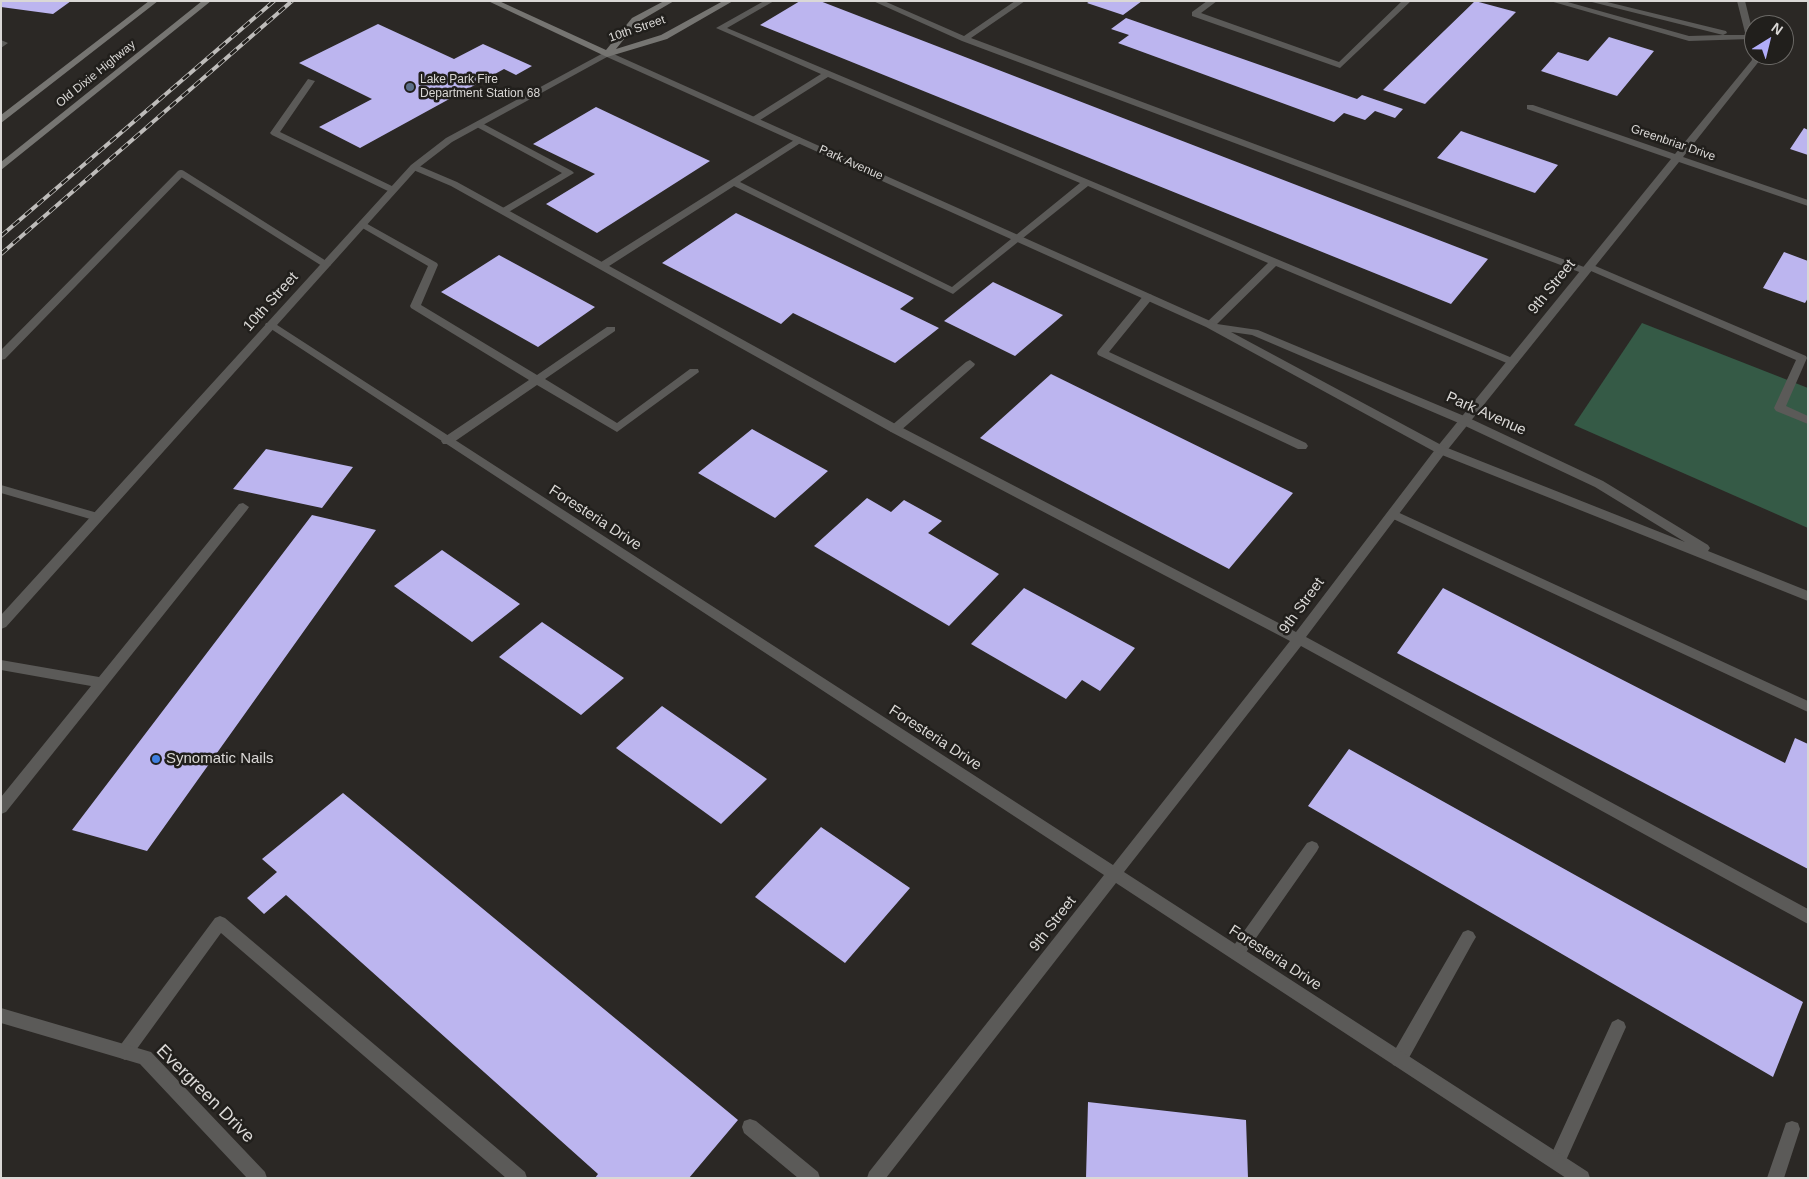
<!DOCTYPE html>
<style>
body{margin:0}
#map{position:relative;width:1809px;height:1179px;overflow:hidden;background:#2b2825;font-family:Helvetica,sans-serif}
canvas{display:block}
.frame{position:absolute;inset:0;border:2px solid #dad8d6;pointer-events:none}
.north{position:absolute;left:1744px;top:15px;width:50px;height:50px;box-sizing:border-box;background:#211f1c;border:1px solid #6b6966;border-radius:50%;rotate:36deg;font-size:14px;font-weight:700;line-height:20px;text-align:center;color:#dad8d6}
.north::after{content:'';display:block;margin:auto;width:18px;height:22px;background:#b1adfa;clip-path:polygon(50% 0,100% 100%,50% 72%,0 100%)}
</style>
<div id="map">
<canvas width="1809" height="1179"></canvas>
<div class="frame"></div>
<div class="north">N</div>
</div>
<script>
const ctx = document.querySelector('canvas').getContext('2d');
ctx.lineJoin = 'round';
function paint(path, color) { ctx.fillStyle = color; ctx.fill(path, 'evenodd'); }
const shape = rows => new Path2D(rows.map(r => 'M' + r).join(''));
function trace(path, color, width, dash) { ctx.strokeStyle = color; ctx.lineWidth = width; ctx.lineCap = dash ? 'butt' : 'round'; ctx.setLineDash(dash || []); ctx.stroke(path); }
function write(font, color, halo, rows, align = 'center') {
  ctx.font = font + ' Helvetica,sans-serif'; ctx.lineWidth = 5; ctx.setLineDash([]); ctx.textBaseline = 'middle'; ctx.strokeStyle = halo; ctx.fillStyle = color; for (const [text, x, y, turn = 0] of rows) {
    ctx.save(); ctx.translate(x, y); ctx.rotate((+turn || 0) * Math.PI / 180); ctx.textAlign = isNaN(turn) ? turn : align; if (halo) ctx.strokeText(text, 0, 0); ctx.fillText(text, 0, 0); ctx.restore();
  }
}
paint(shape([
 [1642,323,1808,388,1808,528,1574,425]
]), '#355a46');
paint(shape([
 [1,1,71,1,53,14,1,7],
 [800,1,820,1,1488,259,1451,304,760,25],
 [1090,1,1142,1,1123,15,1087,3],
 [1475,1,1516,12,1425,104,1383,90],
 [1126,18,1357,99,1362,95,1403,109,1395,118,1375,111,1365,120,1344,113,1334,122,1118,43,1129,35,1111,29],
 [378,24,454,59,483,44,532,66,516,75,504,69,360,148,319,127,372,99,299,63],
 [1609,37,1654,51,1617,96,1541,71,1558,52,1588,61],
 [596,107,710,161,597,233,546,204,595,174,533,144],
 [1804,128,1808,130,1808,155,1790,149],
 [1461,131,1558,165,1535,193,1437,158],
 [736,213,914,298,900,309,939,328,895,363,793,313,781,324,662,263],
 [1784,252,1808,261,1808,298,1805,303,1763,288],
 [499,255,595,307,538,347,441,292],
 [993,282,1063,315,1015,356,944,321],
 [1051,374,1293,493,1229,569,980,438],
 [752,429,828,471,775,518,698,473],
 [266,449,353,467,322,508,233,489],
 [867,498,891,512,904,500,942,521,928,533,999,574,949,626,814,546],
 [312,515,376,530,147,851,72,830],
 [442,550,520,604,472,642,394,586],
 [1024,588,1135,648,1100,691,1082,680,1066,699,971,644],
 [1443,588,1785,763,1795,738,1808,744,1808,869,1397,653],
 [542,622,624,678,581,715,499,657],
 [662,706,767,779,721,824,616,748],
 [1349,749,1803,1002,1773,1077,1308,806],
 [343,793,738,1120,689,1178,595,1178,598,1174,286,895,264,914,247,898,277,872,262,859],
 [821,827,910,888,845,963,755,897],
 [1088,1102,1246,1120,1248,1178,1086,1178]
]), '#bcb5ef');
paint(shape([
 [764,1,774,1,727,28,1517,360,1518,362,1513,366,1509,364,1276,266,1214,327,1206,327,1206,323,1268,263,1088,186,953,294,734,186,606,268,598,268,598,264,799,137,804,140,802,142,740,182,952,287,1080,183,828,77,757,122,751,122,751,118,821,74,716,28,764,1],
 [873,1,884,1,964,36,1015,1,1025,1,971,38,1584,267,1589,264,1593,265,1806,356,1807,358,1786,406,1808,416,1808,424,1776,411,1774,408,1796,360,1591,271,1586,274,1582,273,962,41,873,1],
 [1207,1,1217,1,1201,13,1339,62,1402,1,1411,1,1340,68,1192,16,1192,12,1207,1],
 [1550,1,1564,1,1689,36,1723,35,1588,1,1603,1,1726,31,1727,33,1723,35,1750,35,1754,37,1750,39,1689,41,1550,1],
 [1,40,8,43,1,48,1,40],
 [308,79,315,81,280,132,396,188,396,192,390,192,272,135,270,133,308,79],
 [478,121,572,171,574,173,507,213,501,213,501,209,562,173,475,126,474,124,478,121],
 [181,170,184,171,331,264,330,266,322,266,178,175,178,171,181,170],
 [362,221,437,263,438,265,421,305,537,375,607,327,615,327,615,331,545,379,617,423,690,369,698,369,699,372,617,432,537,385,451,444,443,444,441,441,443,438,529,380,411,308,410,306,428,266,359,226,359,222,362,221],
 [1148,294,1152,295,1152,299,1109,352,1306,443,1308,446,1306,449,1298,449,1098,355,1097,353,1098,351,1144,295,1148,294],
 [970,360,975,364,974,366,899,432,891,432,889,429,891,426,966,362,970,360],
 [243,503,249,507,247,510,6,812,1,814,1,797,91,686,1,670,1,660,99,677,239,504,243,503],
 [1393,510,1808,701,1808,712,1389,517,1387,514,1393,510],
 [1312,841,1317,843,1319,847,1317,851,1242,958,1237,960,1232,958,1229,953,1232,948,1307,843,1312,841],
 [220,916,225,918,525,1172,527,1178,506,1178,221,933,131,1057,125,1060,119,1057,117,1052,119,1047,215,918,220,916],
 [1468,930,1473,932,1476,937,1473,942,1405,1065,1399,1067,1393,1065,1391,1059,1393,1053,1463,932,1468,930],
 [1618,1019,1624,1022,1626,1027,1563,1167,1557,1169,1551,1167,1549,1161,1551,1155,1612,1022,1618,1019],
 [750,1119,756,1121,818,1172,820,1178,798,1178,744,1133,742,1127,744,1121,750,1119],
 [1792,1121,1798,1123,1800,1129,1784,1178,1767,1178,1786,1123,1792,1121]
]), '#5b5a58');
paint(shape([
 [1737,1,1745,1,1754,37,1754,55,1758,55,1760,60,1683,157,1808,200,1808,206,1679,162,1445,453,1306,637,1808,909,1808,924,1301,646,1124,872,1588,1172,1590,1178,1566,1178,1116,883,886,1178,867,1178,869,1172,1104,875,265,325,266,323,274,323,1113,865,1290,641,891,432,451,186,411,169,411,165,417,165,457,182,899,426,1296,632,1437,447,1671,159,1527,109,1527,105,1533,105,1675,154,1752,60,1737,1],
 [181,170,184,171,184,175,5,359,1,360,1,350,178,171,181,170],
 [1,485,101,514,103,517,97,521,1,493,1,485],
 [1,1008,151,1052,265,1172,267,1178,247,1178,140,1064,1,1023,1,1008]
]), '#5b5a58');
paint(shape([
 [607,51,1217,324,1258,330,1469,418,1603,481,1708,545,1710,548,1708,551,1808,591,1808,601,1437,453,1206,327,607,57,452,142,417,169,6,627,1,629,1,615,411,165,446,138,607,51],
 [1231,332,1252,335,1461,424,1595,487,1685,542,1445,447,1231,332]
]), '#5b5a58');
paint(shape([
 [149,1,158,1,1,123,1,115,149,1],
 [202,1,211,1,1,170,1,162,202,1],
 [488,1,499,1,606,50,632,18,664,1,674,1,638,22,616,49,661,35,723,1,733,1,667,39,607,57,488,1]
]), '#767572');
const rail = shape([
 [1,236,274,1],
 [1,254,292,1]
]);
trace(rail, '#bebcba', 4);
trace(rail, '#211f1c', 2.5, [8]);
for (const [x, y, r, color] of [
 [410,87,5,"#5c6f8a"],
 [156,759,5,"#3f7fe0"]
]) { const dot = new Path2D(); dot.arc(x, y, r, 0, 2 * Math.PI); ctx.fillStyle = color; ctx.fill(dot); trace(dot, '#211f1c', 2); }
write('12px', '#dad8d6', '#211f1c', [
 ["10th Street",637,29,-19],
 ["Old Dixie Highway",96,74,-39],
 ["Greenbriar Drive",1673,143,19],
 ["Park Avenue",851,163,24]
]);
write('12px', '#dad8d6', '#211f1c', [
 ["Lake Park Fire",420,80],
 ["Department Station 68",420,94]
], 'left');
write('15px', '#dad8d6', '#211f1c', [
 ["9th Street",1552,287,-51],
 ["10th Street",271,302,-48],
 ["Park Avenue",1486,414,24],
 ["Foresteria Drive",595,518,33],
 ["9th Street",1302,606,-54],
 ["Foresteria Drive",935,738,33],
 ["9th Street",1053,924,-52],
 ["Foresteria Drive",1275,958,33]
]);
write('15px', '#dad8d6', '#211f1c', [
 ["Synomatic Nails",166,759]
], 'left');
write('18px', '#dad8d6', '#211f1c', [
 ["Evergreen Drive",205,1094,45]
]);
</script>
